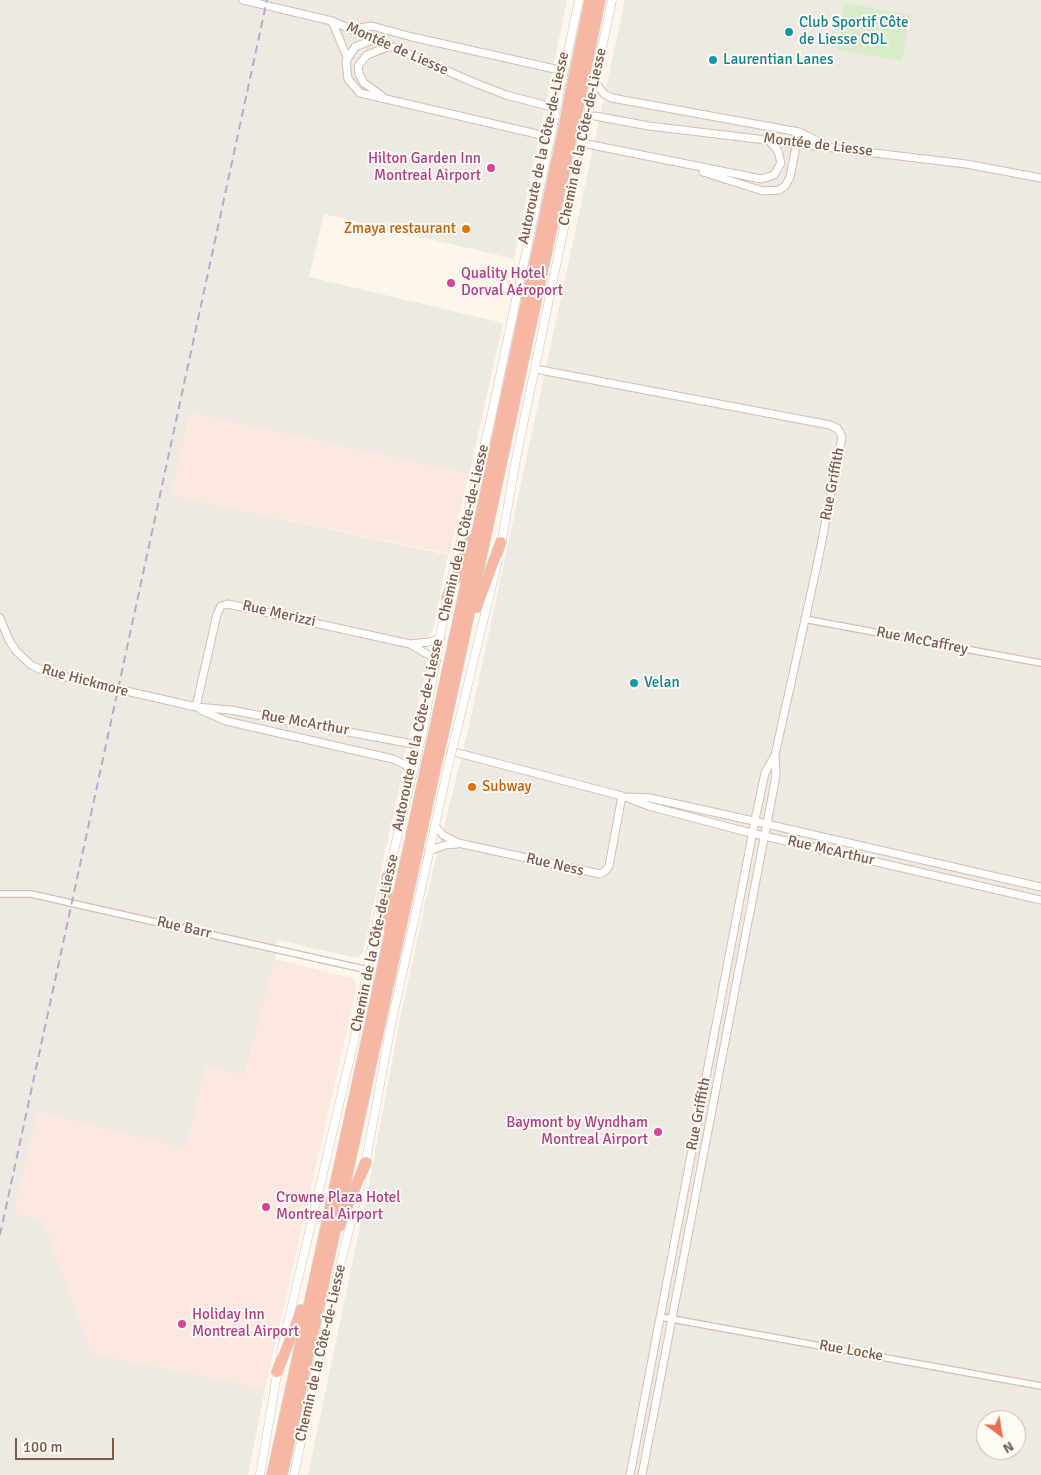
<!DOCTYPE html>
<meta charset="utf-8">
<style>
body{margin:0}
#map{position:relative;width:1041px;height:1475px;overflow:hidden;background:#fdf6ec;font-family:Signika,sans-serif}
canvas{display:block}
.north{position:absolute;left:976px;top:1410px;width:50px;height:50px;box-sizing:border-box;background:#fffaf3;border:1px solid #cabbb1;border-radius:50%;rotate:149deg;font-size:14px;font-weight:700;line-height:20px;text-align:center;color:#7a5c4d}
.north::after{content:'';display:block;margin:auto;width:18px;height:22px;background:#e76f51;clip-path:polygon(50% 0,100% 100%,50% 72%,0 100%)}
.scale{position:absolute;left:15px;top:1438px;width:99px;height:22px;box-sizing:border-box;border:2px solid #7a5c4d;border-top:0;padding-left:6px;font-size:15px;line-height:18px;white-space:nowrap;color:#7a5c4d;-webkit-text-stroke:4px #fffaf3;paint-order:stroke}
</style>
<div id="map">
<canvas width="1041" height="1475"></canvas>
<div class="north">N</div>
<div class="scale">100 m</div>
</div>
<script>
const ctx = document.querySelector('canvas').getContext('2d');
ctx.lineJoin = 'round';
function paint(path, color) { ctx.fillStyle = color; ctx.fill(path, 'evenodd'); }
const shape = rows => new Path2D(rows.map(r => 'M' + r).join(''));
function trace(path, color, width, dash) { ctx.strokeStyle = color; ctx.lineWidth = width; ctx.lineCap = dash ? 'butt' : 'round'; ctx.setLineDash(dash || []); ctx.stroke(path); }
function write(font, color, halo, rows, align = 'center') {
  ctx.font = font + ' Signika,sans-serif'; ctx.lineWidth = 4; ctx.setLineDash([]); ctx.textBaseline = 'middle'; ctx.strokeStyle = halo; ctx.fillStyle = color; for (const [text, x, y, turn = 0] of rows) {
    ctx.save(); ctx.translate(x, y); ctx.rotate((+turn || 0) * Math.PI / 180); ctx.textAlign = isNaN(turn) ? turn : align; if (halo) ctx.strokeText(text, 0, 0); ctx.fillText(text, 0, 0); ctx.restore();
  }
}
paint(shape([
 [190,413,469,474,449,554,172,495],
 [275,959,354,979,357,986,265,1389,92,1353,43,1220,14,1212,38,1111,186,1148,206,1067,245,1075]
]), '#fde8e0');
paint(shape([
 [0,0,567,0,514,259,324,214,309,277,503,323,469,474,190,413,172,495,448,555,433,630,428,635,424,658,426,661,426,673,405,751,403,771,363,952,358,957,352,957,277,940,275,959,245,1075,206,1067,186,1149,38,1111,14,1212,43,1220,92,1353,265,1389,248,1475,0,1475],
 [625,0,1041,0,1041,1475,308,1475,370,1179,401,1014,425,903,467,735],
 [986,1420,1016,1420,1016,1450,986,1450]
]), '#efe9e4');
paint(shape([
 [845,3,910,15,902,61,837,50]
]), '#d8ecc9');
trace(shape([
 [416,744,456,753]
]), '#dcd0c4', 7, [7, 3.5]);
const minor = shape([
 [804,619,1041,663],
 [0,894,31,894,368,970],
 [661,1317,1041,1386]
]);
const tertiary = shape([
 [243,0,332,21,475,83,506,95,548,106],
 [332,21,347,57],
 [353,29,372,26,412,37,564,71],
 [374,39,355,47,346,61,348,79,360,93,550,137],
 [595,82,604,94,612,98,799,132,822,143],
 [381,95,364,83,359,74,358,66,367,55,390,46],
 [595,116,649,126,966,164,1041,178],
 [582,143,761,179,774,175,781,163,778,151,768,139],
 [703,172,763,191,779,190,785,186,790,177,799,132],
 [535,369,830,425,838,429,842,437,818,561,775,755,776,776,642,1475],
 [0,618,9,640,16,651,31,665,48,673,196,707,230,710,413,744],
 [410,644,429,642,440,639],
 [196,707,217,614,221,606,228,604,410,644,437,660],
 [201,710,226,721,393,759,404,764,413,772],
 [458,753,622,796,649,806,747,832,1041,900],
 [630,797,650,798,749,820,1041,887],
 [435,826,443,835,458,843,600,874,605,871,609,866,622,796],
 [429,851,445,845,457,844],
 [630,1475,756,815,765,773,775,755]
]);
const secondary = shape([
 [559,94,579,0],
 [591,100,612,0],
 [501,546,516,459,584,131],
 [452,577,489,427,553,125],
 [423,730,448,593],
 [455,738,498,560],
 [365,1166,391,1025,448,767],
 [281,1352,354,1041,377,920,416,760],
 [260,1475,278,1368],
 [294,1475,328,1313,361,1182]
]);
const motorway = shape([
 [570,96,590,0],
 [580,98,600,0],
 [447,598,471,539],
 [477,607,501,542],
 [434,733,564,127],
 [443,735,573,129],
 [386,926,387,877],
 [340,1226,366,1162],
 [277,1372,301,1310],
 [272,1475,427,763],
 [282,1475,436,765]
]);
trace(minor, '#d1beb0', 8);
trace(tertiary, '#d1beb0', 9);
trace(secondary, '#d6c0b0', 9);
trace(motorway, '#dad1cd', 12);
trace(minor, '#fff', 5.5);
trace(tertiary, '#fff', 7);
trace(secondary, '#fff', 8);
trace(motorway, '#f7b7a3', 10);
trace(shape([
 [0,1235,267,0]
]), '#b9a8c9', 2, [8, 5]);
const secondaryBridge = shape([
 [553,125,559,94],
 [584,131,591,100],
 [416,760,423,730],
 [448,767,455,738]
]);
const motorwayBridge = shape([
 [564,127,570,96],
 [573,129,580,98],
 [427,763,434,733],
 [436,765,443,735]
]);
trace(secondaryBridge, '#d6c0b0', 9, []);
trace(motorwayBridge, '#dad1cd', 12, []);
trace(secondaryBridge, '#fff', 8);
trace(motorwayBridge, '#f7b7a3', 10);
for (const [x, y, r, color] of [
 [789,32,5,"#0f9aa8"],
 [713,60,5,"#0f9aa8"],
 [491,168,5,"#d1479c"],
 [466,229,5,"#e8710a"],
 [451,283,5,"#d1479c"],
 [634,683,5,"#0f9aa8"],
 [472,787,5,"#e8710a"],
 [658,1132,5,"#d1479c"],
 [266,1207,5,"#d1479c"],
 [182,1324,5,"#d1479c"]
]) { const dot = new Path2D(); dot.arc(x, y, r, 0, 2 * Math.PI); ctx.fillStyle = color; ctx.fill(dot); trace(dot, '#fffaf3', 2); }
write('15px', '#0d838f', '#fffaf3', [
 ["Club Sportif Côte",799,23],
 ["de Liesse CDL",799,40],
 ["Laurentian Lanes",723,60],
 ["Velan",644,683]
], 'left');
write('15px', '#7a5c4d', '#fffaf3', [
 ["Montée de Liesse",397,49,24],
 ["Chemin de la Côte-de-Liesse",583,137,-78],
 ["Montée de Liesse",818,145,7],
 ["Autoroute de la Côte-de-Liesse",544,148,-78],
 ["Rue Griffith",833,484,-79],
 ["Chemin de la Côte-de-Liesse",464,533,-77],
 ["Rue Merizzi",279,614,13],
 ["Rue McCaffrey",922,641,11],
 ["Rue Hickmore",85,681,15],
 ["Rue McArthur",305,723,10],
 ["Autoroute de la Côte-de-Liesse",418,735,-78],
 ["Rue McArthur",831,851,13],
 ["Rue Ness",555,865,13],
 ["Rue Barr",184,928,13],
 ["Chemin de la Côte-de-Liesse",375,943,-78],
 ["Rue Griffith",699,1114,-79],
 ["Rue Locke",851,1351,10],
 ["Chemin de la Côte-de-Liesse",321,1353,-77]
]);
write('15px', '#b23c85', '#fffaf3', [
 ["Hilton Garden Inn",481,159,"right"],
 ["Montreal Airport",481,176,"right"],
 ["Quality Hotel",461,274],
 ["Dorval Aéroport",461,291],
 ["Baymont by Wyndham",648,1123,"right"],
 ["Montreal Airport",648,1140,"right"],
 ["Crowne Plaza Hotel",276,1198],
 ["Montreal Airport",276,1215],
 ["Holiday Inn",192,1315],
 ["Montreal Airport",192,1332]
], 'left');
write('15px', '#c56008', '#fffaf3', [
 ["Zmaya restaurant",456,229],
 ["Subway",482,787,"left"]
], 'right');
</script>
